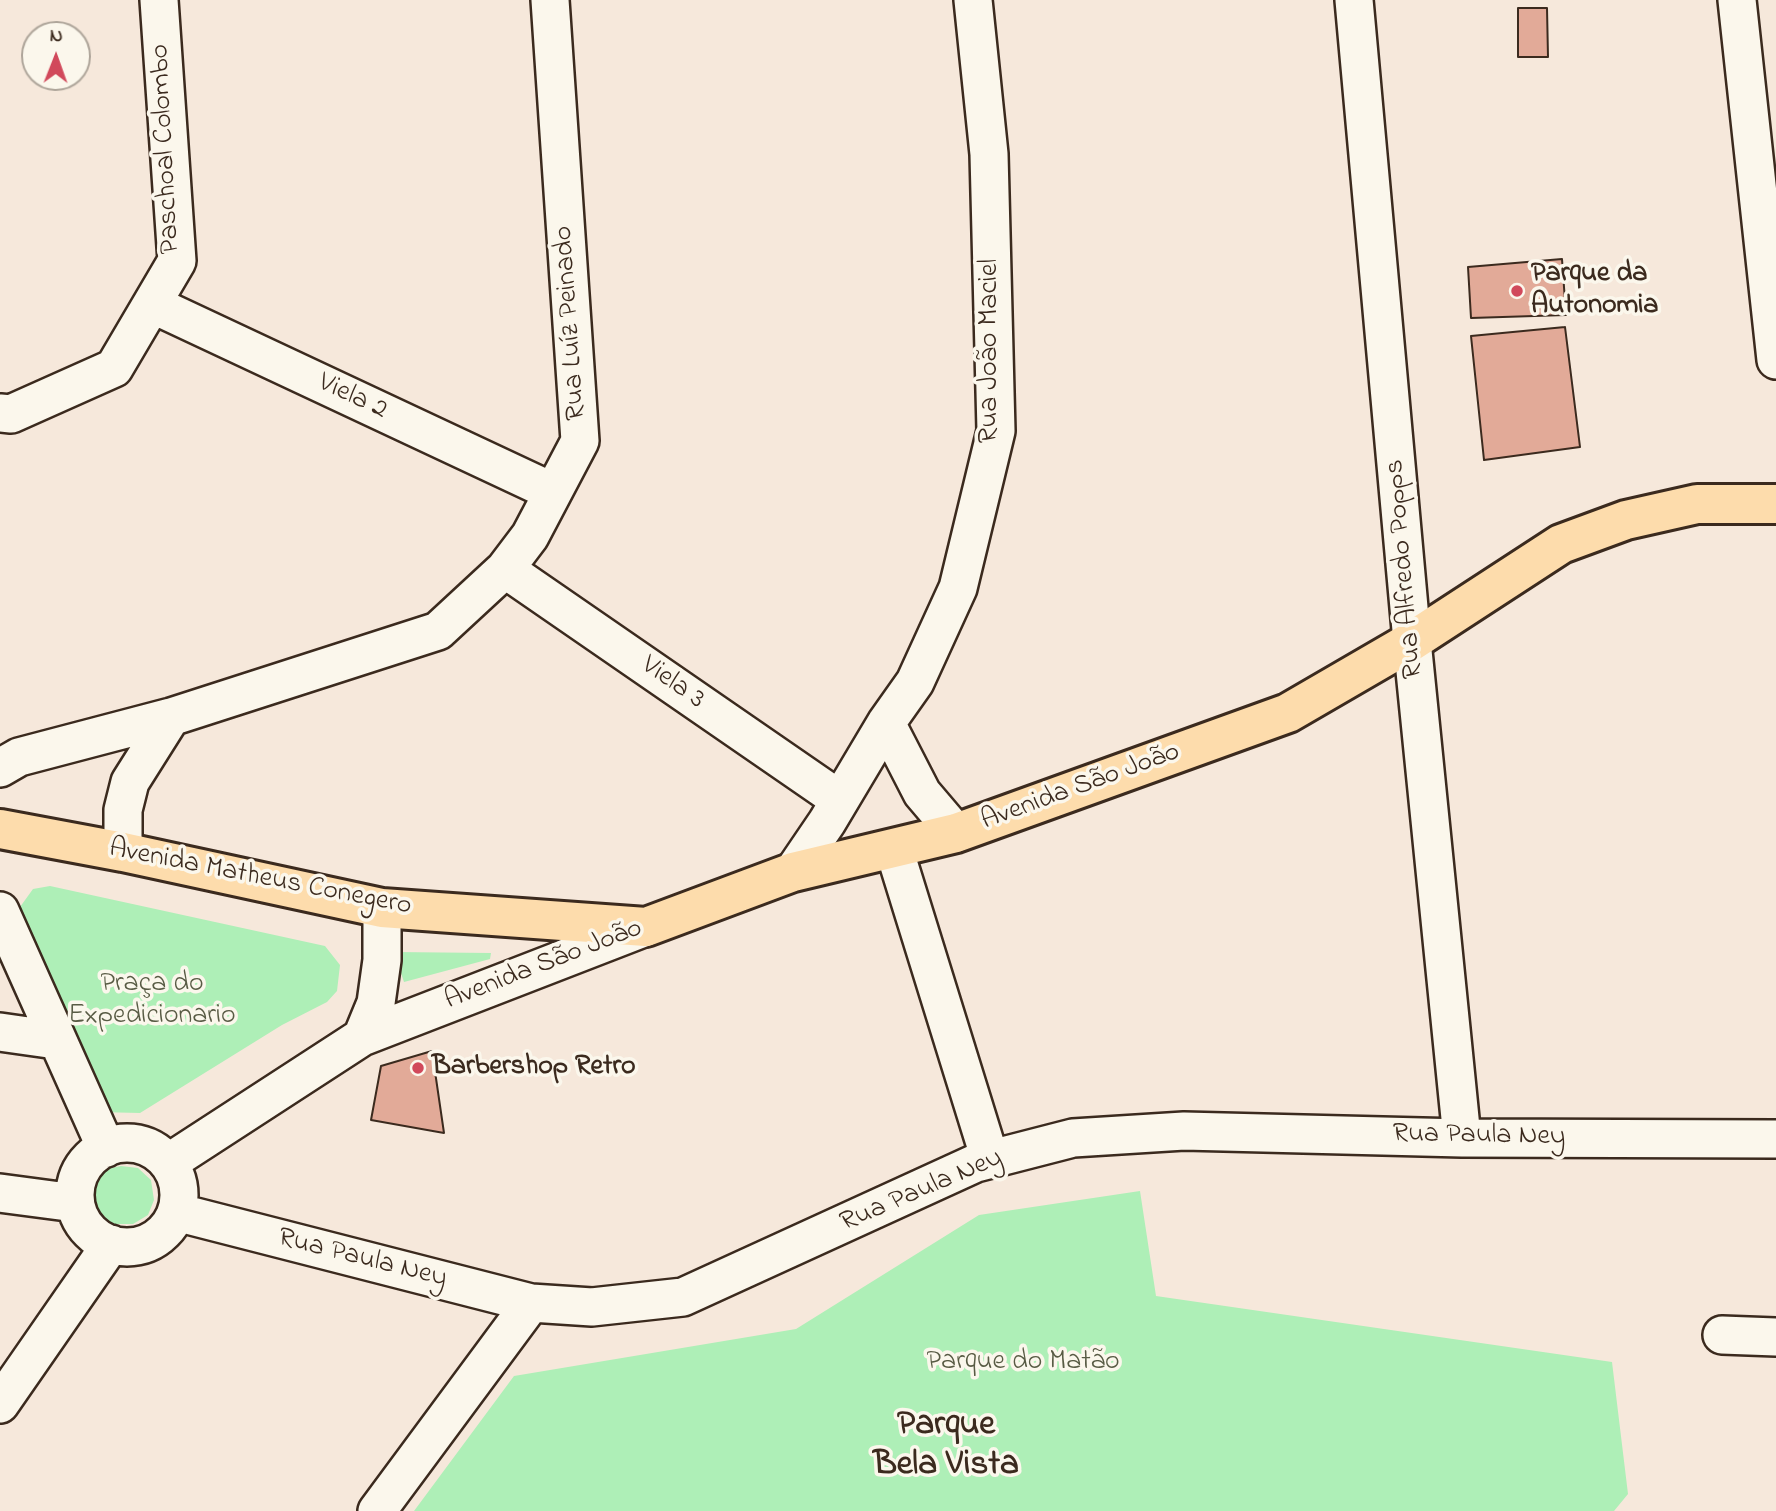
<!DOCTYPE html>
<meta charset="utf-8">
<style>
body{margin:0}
#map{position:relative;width:1776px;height:1511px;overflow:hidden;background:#f6e8db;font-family:"Indie Flower",sans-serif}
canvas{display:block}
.north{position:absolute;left:21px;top:21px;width:70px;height:70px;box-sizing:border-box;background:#fbf7ec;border:2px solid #aea59a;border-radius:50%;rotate:1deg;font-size:19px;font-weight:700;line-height:28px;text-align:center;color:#3b2a1e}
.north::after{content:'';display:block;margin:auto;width:24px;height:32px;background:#d1495b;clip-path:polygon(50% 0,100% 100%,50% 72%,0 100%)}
</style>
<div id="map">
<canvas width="1776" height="1511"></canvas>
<div class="north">N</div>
</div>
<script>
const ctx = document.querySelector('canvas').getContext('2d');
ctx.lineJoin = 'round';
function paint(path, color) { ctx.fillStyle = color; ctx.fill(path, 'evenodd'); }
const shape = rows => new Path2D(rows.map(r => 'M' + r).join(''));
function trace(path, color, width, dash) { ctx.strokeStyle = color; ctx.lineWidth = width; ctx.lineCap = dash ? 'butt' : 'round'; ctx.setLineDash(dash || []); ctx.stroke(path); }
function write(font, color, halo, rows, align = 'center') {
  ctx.font = font + ' "Indie Flower",sans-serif'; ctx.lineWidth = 7; ctx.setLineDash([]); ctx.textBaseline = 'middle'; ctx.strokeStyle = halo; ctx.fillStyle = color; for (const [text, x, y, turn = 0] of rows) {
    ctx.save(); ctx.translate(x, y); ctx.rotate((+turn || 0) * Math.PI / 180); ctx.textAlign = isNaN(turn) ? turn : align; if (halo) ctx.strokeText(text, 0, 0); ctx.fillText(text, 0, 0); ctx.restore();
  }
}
paint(shape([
 [50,886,325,946,340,965,337,991,327,1002,282,1025,140,1113,97,1112,20,907,33,889],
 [394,952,491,953,490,959,404,982],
 [121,1166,138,1168,151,1180,154,1200,148,1215,133,1224,109,1224,92,1215,85,1203,88,1178,97,1171],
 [1140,1191,1156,1296,1612,1362,1628,1494,1614,1511,414,1511,514,1376,796,1329,979,1215]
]), '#aeefb7');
const building = shape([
 [1518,8,1547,8,1548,57,1518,57,1518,8],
 [1562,259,1566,315,1471,318,1468,267,1562,259],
 [1565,327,1580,447,1484,460,1471,336,1565,327],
 [432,1051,444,1133,371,1120,381,1066,432,1051]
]);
paint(building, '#e2aa98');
trace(building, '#3b2a1e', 2);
const minor = shape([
 [1354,0,1412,641,1462,1138],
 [1737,0,1776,360],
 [152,304,553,492],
 [0,413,11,414,114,368,177,261,159,0],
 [505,569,840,800],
 [886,723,922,793,956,833],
 [0,768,19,757,171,717,438,631,505,569,530,536,580,441,550,0],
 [894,849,990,1159],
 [123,852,123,810,130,782,171,717],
 [793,872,827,822,886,723,915,682,958,588,996,431,989,154,973,0],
 [0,911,106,1148],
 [0,1032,56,1040],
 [362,1037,376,1003,382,960,382,908],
 '75 1195a52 52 0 1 1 104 0a52 52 0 1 1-104 0Z',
 [168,1163,362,1037,646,927],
 [0,1193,75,1203],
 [176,1212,531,1303,592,1307,683,1297,976,1163,1073,1138,1184,1131,1462,1138,1776,1139],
 [1722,1335,1776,1337],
 [0,1404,111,1244],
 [377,1511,531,1303]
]);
const major = shape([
 [0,829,123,852,382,908,646,927,793,872,956,833,1288,713,1412,641,1561,544,1626,520,1697,504,1776,504]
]);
trace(minor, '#3b2a1e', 42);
trace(major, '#3b2a1e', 44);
trace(minor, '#fbf7ec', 37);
trace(major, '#fddcac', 38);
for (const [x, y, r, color] of [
 [1517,291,7,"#d1495b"],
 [418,1068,7,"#d1495b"]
]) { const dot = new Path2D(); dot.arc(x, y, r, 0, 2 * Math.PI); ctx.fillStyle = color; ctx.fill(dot); trace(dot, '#fbf7ec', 2.5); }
write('28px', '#3b2a1e', '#fbf7ec', [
 ["Paschoal Colombo",167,149,-93],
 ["Rua Luíz Peinado",572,323,-94],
 ["Rua João Maciel",991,351,-90],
 ["Viela 2",352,398,25],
 ["Rua Alfredo Popps",1406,569,-95],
 ["Viela 3",672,684,35],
 ["Avenida São João",1081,788,-20],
 ["Avenida Matheus Conegero",260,879,11],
 ["Avenida São João",544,966,-21],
 ["Rua Paula Ney",1479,1137,1],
 ["Rua Paula Ney",922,1192,-23],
 ["Rua Paula Ney",362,1260,14]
]);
write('bold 28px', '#3b2a1e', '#fbf7ec', [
 ["Parque da",1531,275],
 ["Autonomia",1531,307],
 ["Barbershop Retro",432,1068]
], 'left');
write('28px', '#585b44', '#fbf7ec', [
 ["Praça do",152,985],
 ["Expedicionario",152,1017],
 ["Parque do Matão",1023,1363]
]);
write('bold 35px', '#3b2a1e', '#fbf7ec', [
 ["Parque",946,1427],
 ["Bela Vista",946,1467]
]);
</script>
